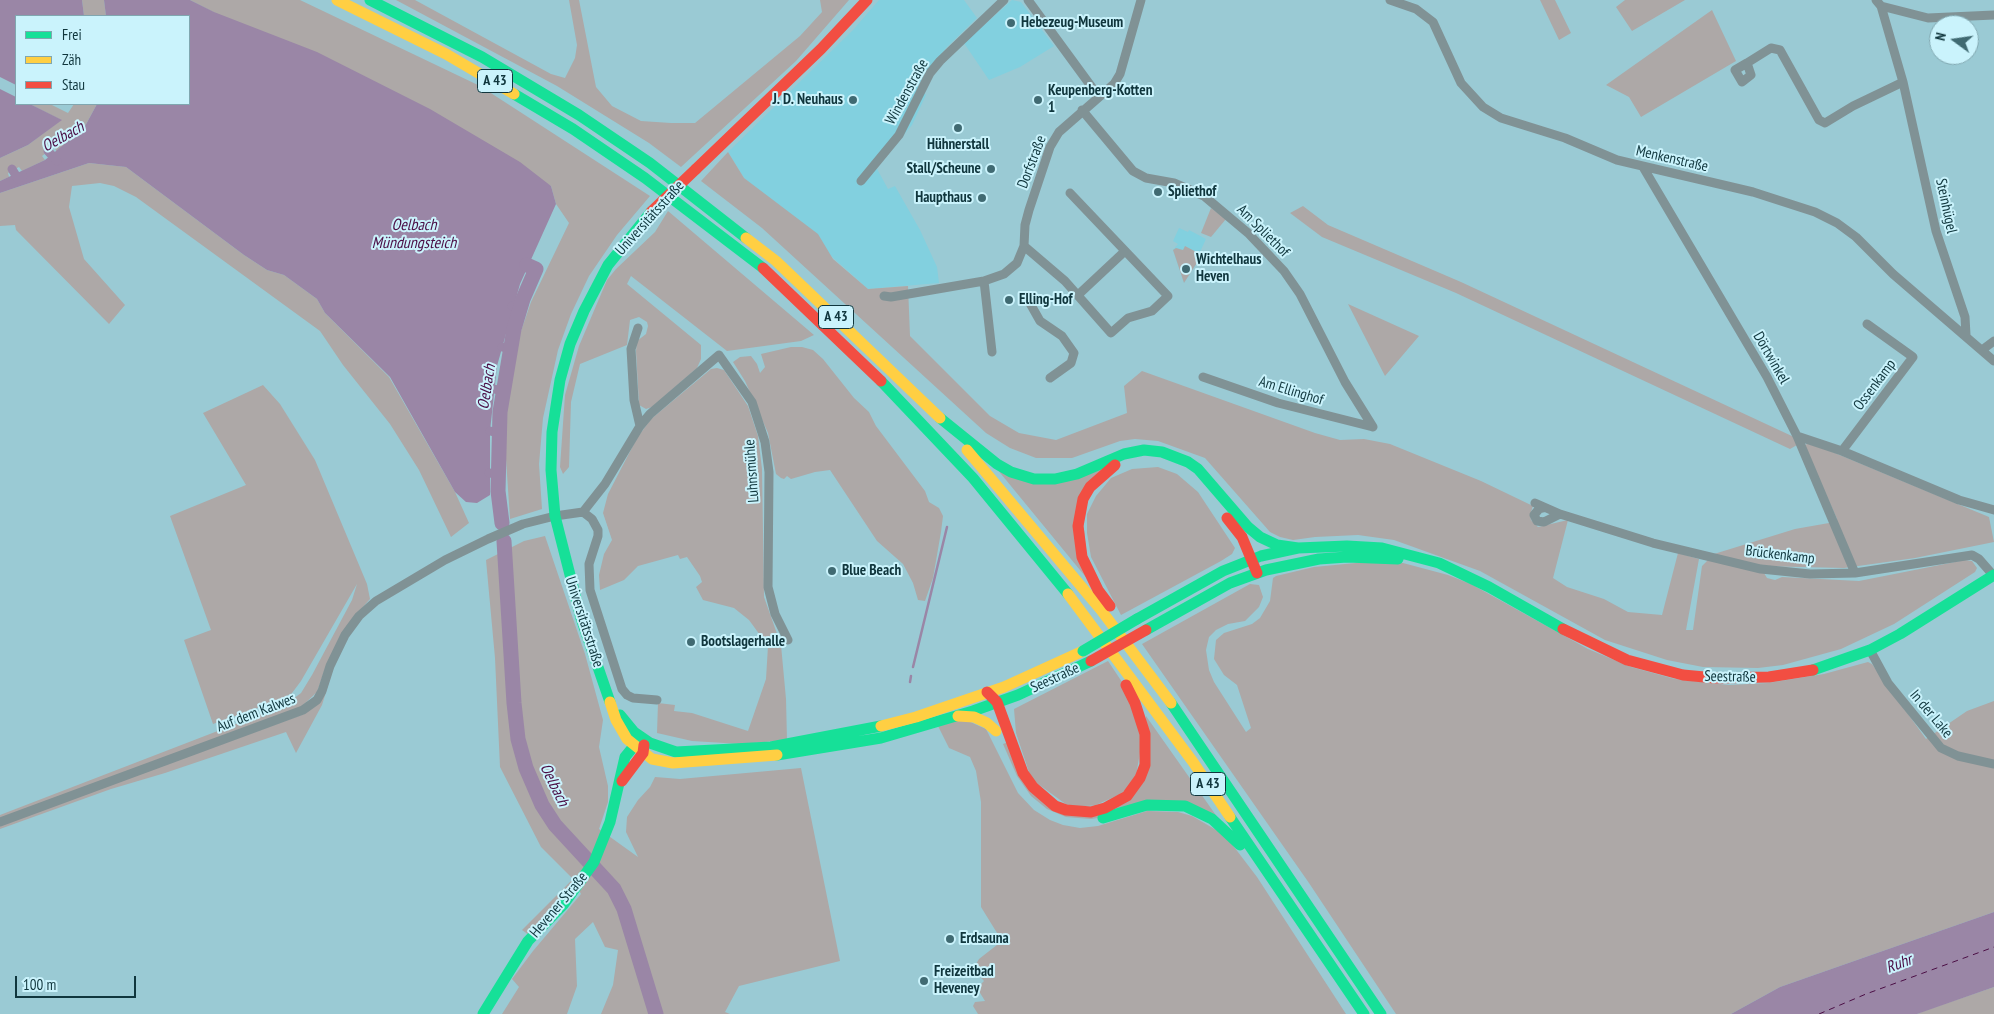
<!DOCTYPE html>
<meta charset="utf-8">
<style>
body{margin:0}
#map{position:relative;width:1994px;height:1014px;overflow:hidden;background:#9acad4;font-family:"PT Sans Narrow",sans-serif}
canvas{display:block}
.legend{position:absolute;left:15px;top:15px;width:175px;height:90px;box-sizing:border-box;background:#caf3fc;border:1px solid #80a7b0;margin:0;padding:6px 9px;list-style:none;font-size:15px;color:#10363d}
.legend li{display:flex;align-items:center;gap:10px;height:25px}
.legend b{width:25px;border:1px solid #80a7b0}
.north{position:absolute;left:1929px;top:15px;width:50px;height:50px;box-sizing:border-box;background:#caf3fc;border:1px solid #80a7b0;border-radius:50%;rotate:284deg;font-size:14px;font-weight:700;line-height:20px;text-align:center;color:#10363d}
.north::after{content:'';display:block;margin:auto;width:18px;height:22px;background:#406a72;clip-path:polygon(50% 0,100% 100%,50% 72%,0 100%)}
.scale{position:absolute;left:15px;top:976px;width:121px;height:22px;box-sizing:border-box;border:2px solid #10363d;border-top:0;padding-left:6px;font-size:15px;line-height:18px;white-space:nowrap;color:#10363d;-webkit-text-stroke:4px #caf3fc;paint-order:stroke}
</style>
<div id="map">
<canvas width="1994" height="1014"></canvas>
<ul class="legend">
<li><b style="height:6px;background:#16e098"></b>Frei</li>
<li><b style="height:6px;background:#ffcf43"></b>Zäh</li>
<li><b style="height:6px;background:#f24e42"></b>Stau</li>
</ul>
<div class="north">N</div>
<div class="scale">100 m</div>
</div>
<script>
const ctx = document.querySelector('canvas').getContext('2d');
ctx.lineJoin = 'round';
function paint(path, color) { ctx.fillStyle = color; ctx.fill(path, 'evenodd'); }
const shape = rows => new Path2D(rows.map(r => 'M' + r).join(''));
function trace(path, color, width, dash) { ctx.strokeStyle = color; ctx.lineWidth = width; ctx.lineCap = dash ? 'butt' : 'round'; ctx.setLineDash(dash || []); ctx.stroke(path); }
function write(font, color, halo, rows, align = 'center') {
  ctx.font = font + ' "PT Sans Narrow",sans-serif'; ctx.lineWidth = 4; ctx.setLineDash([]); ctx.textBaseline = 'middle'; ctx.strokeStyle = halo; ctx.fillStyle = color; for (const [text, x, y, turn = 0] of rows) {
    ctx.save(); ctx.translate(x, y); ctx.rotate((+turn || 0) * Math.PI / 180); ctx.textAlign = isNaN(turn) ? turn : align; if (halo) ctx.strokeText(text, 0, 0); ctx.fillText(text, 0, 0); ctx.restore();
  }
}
paint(shape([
 [879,0,964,0,977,18,947,47,923,76,918,87,926,95,912,125,876,167,888,189,895,186,920,230,937,267,939,283,868,289,744,178,728,152,853,30],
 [1012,0,1021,2,1054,46,1020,67,989,80,964,43],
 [1179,228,1188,232,1189,230,1206,239,1200,252,1202,255,1184,283,1173,250,1178,244,1173,241]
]), '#82d0df');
paint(shape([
 [82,0,104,0,106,16,84,16],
 [190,0,300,0,480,86,650,196,617,235,589,276,571,314,558,350,543,418,539,464,542,509,510,519,505,444,507,409,520,334,531,302,569,223,556,204,551,186],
 [396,0,415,0,551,74,565,78,575,58,577,45,569,0,579,0,596,87,612,106,641,121,671,123,695,123,800,36,822,12,820,0,849,0,796,61,681,167,649,143,557,86],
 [1540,0,1555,0,1571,33,1559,40],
 [1625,0,1685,0,1632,31,1616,7],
 [1712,10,1736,61,1641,117,1629,97,1606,85],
 [30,104,50,104,68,113,74,104,97,104,84,128,57,152,54,147,42,156,45,160,22,171,19,167,8,173,9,177,0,181,0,158,28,145,61,120],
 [728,152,744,178,818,234,833,259,868,289,908,286,910,336,990,416,1019,433,1056,440,1127,413,1124,386,1142,371,1315,433,1340,440,1364,439,1390,444,1481,481,1533,506,1530,515,1531,520,1538,527,1568,520,1553,578,1567,587,1604,599,1628,612,1662,615,1678,553,1699,559,1686,630,1693,630,1702,566,1708,560,1764,573,1767,578,1775,580,1782,577,1859,581,1965,560,1972,561,1977,568,1975,572,1894,624,1841,649,1783,665,1758,668,1703,667,1667,660,1605,640,1480,571,1394,540,1358,535,1315,537,1293,540,1280,537,1270,532,1205,458,1158,441,1135,439,1120,441,1072,458,1036,458,1010,448,986,433,762,228,701,181],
 [89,163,126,167,244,255,267,270,284,275,317,299,325,313,389,377,455,492,469,523,451,537,419,470,390,424,343,365,320,331,136,197,114,186,100,183,72,186,69,207,84,259,125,305,109,324,16,230,15,225,0,226,0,193],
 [1303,206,1328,225,1461,282,1794,437,1797,445,1790,449,1456,293,1322,237,1290,213],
 [1211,208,1226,219,1211,237,1201,233],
 [668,211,814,335,801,341,727,351,631,276,627,284,701,345,701,359,697,368,652,407,646,409,639,405,636,351,637,341,646,334,648,326,647,322,639,317,630,320,627,345,580,364,571,402,569,467,563,474,560,467,565,395,579,346,607,280,616,269,655,232],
 [1185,246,1202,255,1184,283,1173,250,1176,248,1183,250],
 [1348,304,1419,336,1385,376],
 [791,347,802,347,813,350,823,359,854,398,869,412,876,426,925,491,929,502,939,508,943,516,941,532,933,578,925,601,918,600,913,583,903,564,877,541,830,470,815,472,791,479,787,476,784,479,781,478,776,474,768,433,745,381,733,362,740,357,751,356,757,364,760,373,765,367,761,354],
 [717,368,724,370,748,406,758,436,762,469,764,597,781,645,786,699,787,740,741,744,692,741,657,733,658,703,675,705,674,711,692,713,748,731,766,679,768,646,749,620,734,608,703,600,696,587,702,582,700,576,687,557,680,559,678,555,638,566,624,580,600,590,599,575,604,554,612,540,603,513,608,494,637,438,651,419,711,369],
 [263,385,280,404,315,460,367,584,370,599,362,608,327,663,317,692,299,709,0,818,0,815,285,705,301,693,312,675,352,600,357,584,301,681,292,693,277,701,213,724,184,640,211,630,170,516,246,485,203,413],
 [1811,443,1989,517,1994,542,1915,558,1844,568,1759,566,1714,554,1795,529,1829,523,1837,519,1804,445],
 [1109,463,1081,498,1089,581,997,469,1025,480],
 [1158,467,1177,474,1198,492,1235,548,1232,554,1221,561,1121,615,1091,557,1087,533,1087,514,1096,496,1111,478,1132,469],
 [545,536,585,654,603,720,599,747,608,786,608,802,599,829,638,857,626,832,627,817,638,800,650,787,655,777,680,779,801,768,840,961,739,986,725,1012,730,1014,601,1014,613,985,618,950,605,947,593,922,575,939,577,986,567,1014,502,1014,519,987,512,979,533,951,581,894,576,884,529,935,522,930,573,879,541,847,500,767,495,658,486,560,524,541],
 [1366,562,1403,563,1448,575,1471,584,1588,649,1631,667,1675,679,1729,685,1768,683,1824,674,1868,662,1872,664,1926,739,1967,711,1994,701,1994,912,1780,987,1731,1014,1396,1014,1309,883,1142,644,1250,584,1259,585,1263,597,1259,607,1245,621,1228,624,1216,630,1209,637,1206,650,1209,670,1214,682,1246,732,1251,728,1237,685,1224,675,1214,659,1216,640,1224,633,1252,624,1260,618,1270,601,1273,578,1276,576,1314,567],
 [1108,661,1126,688,1144,744,1136,782,1105,805,1064,807,1033,784,1016,733,1014,709],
 [335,663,322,705,296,753,286,732,165,773,111,789,0,829,0,825,304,714],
 [1146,716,1220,821,1185,805,1091,819,1066,817,1047,809,1031,796,1017,776,1003,744,1011,741,1023,773,1078,813,1134,788],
 [959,717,986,729,1018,793,1034,810,1050,820,1063,825,1080,828,1098,826,1147,811,1178,812,1192,816,1225,835,1257,877,1346,1014,978,1014,973,1006,975,1002,985,1001,977,988,984,981,973,969,979,959,1002,941,981,907,981,802,976,771,970,757,949,748,937,724],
 [1994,987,1994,1014,1917,1014,1924,1011]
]), '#ada8a7');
paint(shape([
 [0,0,82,0,84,16,16,16,16,85,0,77],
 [104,0,190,0,214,12,317,52,430,109,520,162,551,186,556,204,520,284,497,366,490,431,490,495,477,503,466,502,455,492,390,377,325,313,317,299,284,275,267,270,244,255,126,167,89,163,0,193,0,181,45,160,84,128,97,104,189,104,189,16,106,16],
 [0,89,16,97,16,104,30,104,62,120,28,145,0,158],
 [1994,912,1994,987,1917,1014,1731,1014,1780,987]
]), '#9a86a6');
trace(shape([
 [913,667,947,527],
 [910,682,911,676]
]), '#9a86a6', 2.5);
trace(shape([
 [48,151,57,161],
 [12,169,18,179,23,176],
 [512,306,520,308],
 [502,347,510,349],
 [494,389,502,391],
 [490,431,498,433],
 [489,473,498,474]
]), '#9a86a6', 9);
trace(shape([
 [502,523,498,491,500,412,514,329,523,299,536,269,527,265],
 [504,541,514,703,518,739,526,768,542,805,555,825,614,889,624,909,656,1014]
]), '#9a86a6', 15);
trace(shape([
 [1819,1014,1866,994,1994,947]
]), '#4b0e45', 1, [6, 5]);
trace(shape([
 [1028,0,1099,97],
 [1390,0,1416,9,1433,22,1461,83,1483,107,1501,118,1565,138,1617,160,1753,192,1815,212,1837,223,1856,237,1893,274,1994,361],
 [1876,0,1881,6,1903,82,1936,231,1965,317,1966,335],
 [1881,6,1928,18,1994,15],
 [1747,63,1751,75,1742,82,1735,70,1747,63,1771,48,1780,50,1819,120,1825,123,1853,106,1903,82],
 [1082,110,1133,171,1146,178,1174,183,1204,196,1248,233,1284,271,1300,294,1345,382,1373,427],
 [1643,167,1767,377,1797,436,1855,573],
 [861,181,899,135,930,73,940,61,1004,0],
 [1024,246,1065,281,1111,333,1128,318,1152,311,1168,296,1070,193],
 [1078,295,1125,251],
 [884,296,891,297,984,281],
 [1027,298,1040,321,1062,336,1074,353,1071,363,1050,378],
 [638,328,631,349,634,400,640,426],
 [1982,350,1994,341],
 [992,352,984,281,1004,274,1017,263,1024,246,1025,225,1029,210,1050,147,1059,132,1114,84,1120,74,1141,0],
 [1203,377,1278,403,1373,427],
 [1797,436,1842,451,1959,500,1994,510],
 [1842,451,1913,357,1867,324],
 [1535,503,1560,514,1653,543,1761,569,1810,574,1855,573,1972,555,1979,559,1993,575],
 [1543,508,1539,509,1534,515,1537,521,1544,522,1560,514],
 [583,512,592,519,598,530,598,536,589,564,590,590,622,689,627,695,633,698,657,700],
 [1870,650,1888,683,1941,748,1958,756,1994,764],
 [0,822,303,710,317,700,322,691,330,666,345,635,359,616,376,601,445,560,488,539,523,524,555,516,583,512,605,484,640,426,650,414,719,355,752,402,765,442,769,472,768,587,775,614,788,640]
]), '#809295', 9);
trace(shape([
 [370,0,482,57,579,115,650,163,746,238],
 [514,94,573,129,645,178,763,268],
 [881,381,973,478,1068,594],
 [940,418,997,464,1011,472,1034,479,1055,479,1077,474,1124,454,1144,450,1162,452,1188,462,1198,469,1248,527,1260,537,1277,545,1298,548],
 [1137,619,1223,571,1261,556,1298,548,1347,546,1382,548,1439,563,1489,587,1563,629],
 [1146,630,1230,583,1266,570,1319,559,1347,557,1398,559],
 [1813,670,1870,650,1900,634,1994,575],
 [610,702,581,618,555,516,551,470,552,432,560,380,570,344,584,311,608,265,651,212],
 [1171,703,1381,1014],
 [620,715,634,732,650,743,676,752,771,747,881,726],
 [777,755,881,738,973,711,1018,695,1091,661],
 [1230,817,1364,1014],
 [1103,818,1147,805,1185,806,1212,819,1240,845],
 [483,1014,528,941,563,905,594,862,610,822,625,757,634,746,641,742]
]), '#16e098', 11);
trace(shape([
 [337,0,446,54,514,94],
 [746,238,776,261,940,418],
 [967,450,1101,610,1171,703],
 [1068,594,1193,762,1230,817],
 [610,702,616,720,627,739,652,759,673,763,777,755],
 [958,716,974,717,987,723,996,731],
 [881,726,916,717,1004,687,1083,651]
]), '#ffcf43', 11);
trace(shape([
 [696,169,821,49,867,0],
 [763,268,881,381],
 [1227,518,1242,537,1257,573],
 [1110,606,1098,590,1082,557,1078,526,1083,499,1090,487,1115,465],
 [1563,629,1627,660,1683,675,1715,678,1769,677,1813,670],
 [987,692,997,702,1023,773,1033,787,1055,806,1066,810,1091,812,1105,808,1127,796,1140,778,1145,765,1145,734,1135,703,1126,685],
 [622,781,643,753,644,745]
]), '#f24e42', 11);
trace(shape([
 [1083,651,1137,619]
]), '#16e098', 11);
trace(shape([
 [651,212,696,169],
 [1091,661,1146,630]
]), '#f24e42', 11);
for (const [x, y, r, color] of [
 [1011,23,5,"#406a72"],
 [853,100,5,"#406a72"],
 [1038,100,5,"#406a72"],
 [958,128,5,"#406a72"],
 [991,169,5,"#406a72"],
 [1158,192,5,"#406a72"],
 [982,198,5,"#406a72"],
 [1186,269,5,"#406a72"],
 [1009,300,5,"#406a72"],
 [832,571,5,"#406a72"],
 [691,642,5,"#406a72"],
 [950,939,5,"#406a72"],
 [924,981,5,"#406a72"]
]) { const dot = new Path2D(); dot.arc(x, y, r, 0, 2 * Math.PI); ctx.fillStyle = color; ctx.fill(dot); trace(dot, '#caf3fc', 2); }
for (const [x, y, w] of [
 [495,81,35],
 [836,317,35],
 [1208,784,35]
]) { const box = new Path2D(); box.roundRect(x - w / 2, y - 11.5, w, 23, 4); ctx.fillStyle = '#caf3fc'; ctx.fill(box); trace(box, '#10363d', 1); }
write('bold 14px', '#10363d', null, [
 ["A 43",495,81],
 ["A 43",836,317],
 ["A 43",1208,784]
]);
write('bold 15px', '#10363d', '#caf3fc', [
 ["Hebezeug-Museum",1021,23],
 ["Keupenberg-Kotten",1048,91],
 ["1",1048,108],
 ["J. D. Neuhaus",843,100,"right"],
 ["Hühnerstall",958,145,"center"],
 ["Stall/Scheune",981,169,"right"],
 ["Spliethof",1168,192],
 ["Haupthaus",972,198,"right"],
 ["Wichtelhaus",1196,260],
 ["Heven",1196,277],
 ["Elling-Hof",1019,300],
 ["Blue Beach",842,571],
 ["Bootslagerhalle",701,642],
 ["Erdsauna",960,939],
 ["Freizeitbad",934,972],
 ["Heveney",934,989]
], 'left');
write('15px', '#10363d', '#caf3fc', [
 ["Windenstraße",907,92,-61],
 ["Menkenstraße",1672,159,13],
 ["Dorfstraße",1032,162,-69],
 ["Steinhügel",1946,206,78],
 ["Universitätsstraße",650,218,-48],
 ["Am Spliethof",1263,231,45],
 ["Dörtwinkel",1771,358,60],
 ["Ossenkamp",1875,385,-53],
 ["Am Ellinghof",1291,391,17],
 ["Luhnsmühle",752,471,-94],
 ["Brückenkamp",1780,555,7],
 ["Universitätsstraße",584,622,72],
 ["Seestraße",1730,677,1],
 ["Seestraße",1055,678,-25],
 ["Auf dem Kalwes",256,713,-21],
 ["In der Lake",1931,714,50],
 ["Hevener Straße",559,905,-50]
]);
write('italic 16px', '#4b0e45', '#caf3fc', [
 ["Oelbach",63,137,-29],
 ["Oelbach",414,225],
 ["Mündungsteich",414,243],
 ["Oelbach",487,387,-81],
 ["Oelbach",554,785,64],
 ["Ruhr",1899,964,-21]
]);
</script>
